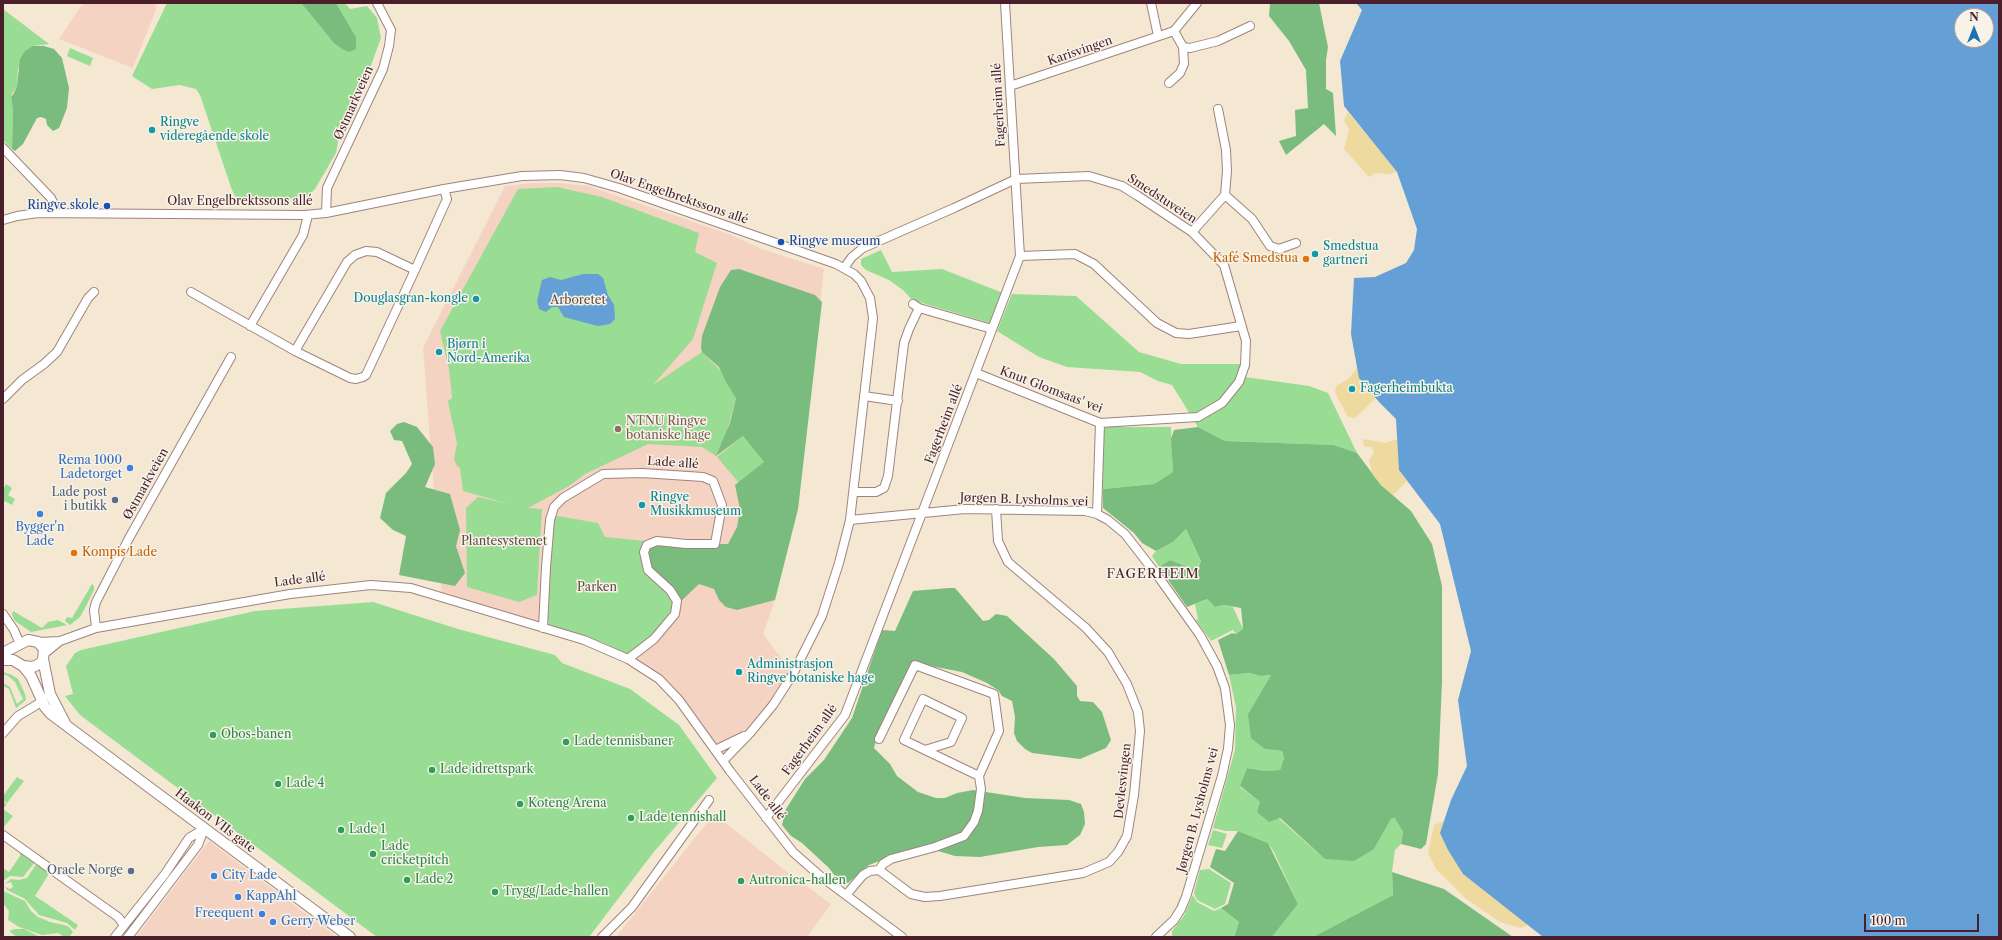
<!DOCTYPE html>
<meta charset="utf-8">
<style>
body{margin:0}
#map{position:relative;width:2002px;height:940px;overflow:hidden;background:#f4e8d2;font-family:"Libre Caslon Text",serif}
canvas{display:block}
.frame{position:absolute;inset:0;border:4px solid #4a1f2b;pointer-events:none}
.north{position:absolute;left:1954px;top:8px;width:40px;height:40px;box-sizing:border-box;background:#f7f3e8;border:1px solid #b29e9c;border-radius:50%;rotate:0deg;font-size:11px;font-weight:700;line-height:16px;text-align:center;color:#4a1f2b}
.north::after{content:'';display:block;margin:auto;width:14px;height:18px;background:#1f6fb2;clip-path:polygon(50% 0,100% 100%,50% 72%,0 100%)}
.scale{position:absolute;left:1864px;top:914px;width:115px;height:18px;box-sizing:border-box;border:2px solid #4a1f2b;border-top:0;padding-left:5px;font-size:12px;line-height:14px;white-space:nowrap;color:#4a1f2b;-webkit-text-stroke:3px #f7f3e8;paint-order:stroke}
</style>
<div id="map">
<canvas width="2002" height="940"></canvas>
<div class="frame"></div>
<div class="north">N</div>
<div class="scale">100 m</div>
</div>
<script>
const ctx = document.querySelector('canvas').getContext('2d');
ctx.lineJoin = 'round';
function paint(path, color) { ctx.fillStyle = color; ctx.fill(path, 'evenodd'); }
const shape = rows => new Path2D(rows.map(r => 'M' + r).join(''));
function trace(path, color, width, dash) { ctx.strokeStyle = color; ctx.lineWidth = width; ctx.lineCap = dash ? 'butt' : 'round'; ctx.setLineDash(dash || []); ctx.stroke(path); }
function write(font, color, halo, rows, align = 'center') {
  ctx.font = font + ' "Libre Caslon Text",serif'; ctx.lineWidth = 3; ctx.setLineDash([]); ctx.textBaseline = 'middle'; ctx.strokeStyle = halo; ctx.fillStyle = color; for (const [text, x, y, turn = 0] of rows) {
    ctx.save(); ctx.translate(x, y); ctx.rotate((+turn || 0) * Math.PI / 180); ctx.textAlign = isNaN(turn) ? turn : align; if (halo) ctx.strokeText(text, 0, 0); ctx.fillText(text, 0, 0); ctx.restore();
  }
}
paint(shape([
 [83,3,154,3,157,7,133,68,59,39],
 [532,183,560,183,588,186,729,234,762,249,824,269,798,509,775,600,763,634,793,674,750,733,715,750,659,679,584,640,442,598,423,348,505,186],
 [714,814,786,871,831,904,807,937,616,937],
 [209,841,337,937,136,937]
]), '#f5d3c2');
paint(shape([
 [167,3,301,3,324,31,356,37,336,3,345,3,350,9,367,6,377,18,381,38,365,82,361,80,339,136,336,153,315,189,310,194,301,198,273,199,242,199,235,196,232,190,200,95,196,89,180,85,152,89,132,76],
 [3,9,49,44,33,46,18,69,17,86,11,96,13,110,12,149,3,140],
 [70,48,93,58,90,66,67,56],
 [557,187,602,197,699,233,695,252,717,263,693,339,653,385,702,352,722,372,736,397,726,435,716,456,702,447,648,444,585,474,569,486,528,508,542,509,537,595,519,602,467,587,466,508,478,497,509,504,463,491,460,468,457,466,454,459,457,443,449,407,448,401,452,398,449,369,440,331,518,189],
 [881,250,892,272,942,269,1003,293,990,323,912,300,903,290,889,280,866,270,861,265,861,259],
 [1012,294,1076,296,1139,352,1181,364,1242,364,1238,376,1309,386,1328,393,1357,453,1334,445,1225,441,1198,427,1172,385,1158,381,1140,372,1067,367,1039,357,997,331],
 [1103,427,1171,427,1173,472,1154,484,1103,489],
 [743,436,764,462,739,483,717,457],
 [6,484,12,488,8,495,15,499,12,505,5,501,3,504,3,490],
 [552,515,598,523,605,537,646,541,640,552,674,602,673,613,654,637,630,655,602,642,550,627,545,612],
 [1186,529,1201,561,1196,571,1170,560,1159,567,1152,556,1156,551,1173,542],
 [92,584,94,586,94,590,85,608,80,617,70,625,65,621,67,617,72,618],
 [1207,599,1215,607,1224,605,1233,607,1243,629,1236,634,1233,630,1211,641,1196,620,1198,619,1195,604],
 [373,602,458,629,555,655,562,663,630,689,679,725,717,778,653,853,589,937,377,937,80,715,65,696,73,694,66,666,75,653,81,650,255,611],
 [13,611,42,628,48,622,58,620,67,625,31,632,15,621,12,615],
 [3,672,12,675,18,679,25,694,26,700,16,708,9,689,3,686,3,683,10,687,17,704,23,699,15,682,8,676,3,674],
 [1249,673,1261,676,1271,675,1248,714,1265,749,1282,751,1284,758,1280,770,1265,771,1247,768,1240,787,1260,802,1325,859,1374,849,1391,819,1396,818,1403,832,1401,844,1395,850,1392,872,1393,895,1313,937,1272,937,1298,904,1274,852,1268,843,1238,831,1226,831,1213,828,1235,750,1236,707,1229,675],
 [17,777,24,781,7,803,3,800,3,796],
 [3,801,7,804,3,809,13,816,3,828],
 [1213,830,1227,834,1222,848,1208,845],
 [20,851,35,862,23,877,10,876,3,881,3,868,9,872,20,856],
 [37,863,50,872,35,896,78,925,75,930,67,923,39,915,25,899,7,890,5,887,10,889,13,887,11,882,5,884,11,879,19,880,27,878],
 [1209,869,1231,883,1225,904,1215,909,1197,900,1194,893,1200,870],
 [3,891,25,901,31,911,38,917,50,922,64,925,69,927,73,932,69,937,65,937,58,933,42,935,19,927,8,920,9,911,3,903],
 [1193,895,1197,902,1214,911,1221,908,1239,922,1234,937,1172,937,1172,931,1184,916],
 [15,929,24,929,40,937,17,937,9,931]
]), '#99dc94');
paint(shape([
 [301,3,336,3,356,37,356,49,349,52,344,50,334,43],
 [1270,3,1319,3,1328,47,1326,60,1326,89,1333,93,1336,136,1324,124,1286,155,1279,141,1296,136,1295,110,1308,108,1306,70,1289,41,1269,16],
 [33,46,44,46,54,49,62,58,69,88,67,108,59,128,53,131,47,125,46,119,41,117,37,118,23,144,15,151,12,149,13,110,11,96,13,95,17,86,20,59,25,51],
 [739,269,815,295,822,302,798,509,775,600,737,610,726,607,719,600,714,589,699,584,676,606,677,601,648,570,647,545,728,544,737,527,740,509,735,485,764,462,743,436,716,456,730,423,736,398,726,382,719,367,702,352,701,347,702,336,720,287,731,270],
 [404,422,417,427,433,447,435,464,425,487,450,494,460,530,456,546,465,573,455,586,399,575,406,536,393,530,380,518,386,493,406,473,412,464,402,441,394,440,390,431,397,424],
 [1198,427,1225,441,1334,445,1357,453,1381,485,1411,511,1432,544,1442,586,1442,682,1438,774,1426,844,1421,849,1401,844,1403,832,1395,818,1391,819,1374,849,1354,861,1325,859,1280,818,1269,822,1257,812,1260,802,1240,786,1247,768,1265,771,1280,770,1284,758,1282,751,1265,749,1251,738,1248,714,1271,675,1261,676,1249,673,1229,675,1218,640,1232,633,1236,634,1243,629,1241,608,1224,605,1215,607,1207,599,1187,607,1159,567,1170,560,1197,571,1201,561,1186,529,1173,542,1156,551,1142,543,1134,533,1103,508,1103,489,1154,484,1173,472,1171,439,1174,430],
 [949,588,955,588,983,621,989,620,996,614,1007,616,1054,659,1077,686,1077,696,1080,701,1093,702,1102,712,1111,740,1106,748,1080,759,1032,753,1025,749,1017,741,1014,733,1015,717,1012,701,1002,696,998,690,987,683,962,672,915,663,878,733,874,748,890,764,897,776,918,792,936,798,945,798,957,793,973,790,1025,798,1069,800,1081,804,1084,812,1085,824,1080,835,1067,845,1038,847,980,857,955,856,928,848,906,851,869,865,848,883,840,883,829,868,802,843,791,836,782,825,786,809,805,779,824,760,852,718,882,630,895,631,913,591],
 [1238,831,1268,843,1298,904,1272,937,1234,937,1239,922,1221,908,1228,904,1234,883,1210,867,1216,849,1225,851],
 [1392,872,1444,889,1513,937,1313,937,1393,895]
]), '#7abc7e');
paint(shape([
 [1348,112,1397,172,1390,174,1375,173,1369,177,1344,149,1349,130,1344,120],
 [1358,367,1359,378,1376,398,1355,418,1348,417,1335,393,1336,386,1348,379],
 [1363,439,1385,443,1398,439,1399,470,1407,481,1393,495,1381,485,1373,475,1369,460,1374,453,1372,447,1364,446],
 [1444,821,1440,833,1463,874,1528,925,1520,928,1500,922,1465,898,1436,869,1428,853,1434,825]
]), '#eeda9e');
paint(shape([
 [1356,3,1999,3,1999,937,1543,937,1463,874,1448,850,1440,833,1451,800,1467,766,1458,700,1471,651,1440,524,1399,470,1396,419,1379,402,1359,378,1351,334,1354,278,1375,277,1406,263,1414,250,1417,229,1397,172,1344,106,1340,61,1362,10],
 [1962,16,1986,16,1986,40,1962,40],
 [583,274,598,274,603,278,608,295,614,305,615,319,610,324,598,326,564,317,558,307,552,307,546,312,539,309,537,301,542,280,550,277,561,280]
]), '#64a0d5');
const minor = shape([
 [1151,3,1158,36],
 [1183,47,1190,48,1218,41,1250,26],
 [1169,83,1180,73,1184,64,1183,47,1174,31],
 [1010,86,1174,31,1197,3],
 [3,148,51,198,55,207,55,213],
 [1225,195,1252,219,1270,246,1279,249,1296,243],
 [326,213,327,188,383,69,389,46,391,30,377,3],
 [3,220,17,216,38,213,304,215,326,213,444,189,522,176,560,175,584,178,619,188,836,264,854,274,861,281,870,298,873,318,850,520,839,563,822,616,793,674,773,705,750,733,723,761],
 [1192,232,1225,195,1227,171,1226,150,1218,109],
 [1020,256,1075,254,1094,264,1157,323,1176,333,1189,334,1241,326],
 [844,268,852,257,863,248,954,208,1016,179,1089,176,1122,186,1138,196,1192,232,1224,265,1246,341,1245,365,1239,382,1222,403,1198,417,1100,423,976,373],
 [415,270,366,375,363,377,356,379,350,378,295,351,347,262,355,255,366,251,377,252,415,270,447,199,444,189],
 [191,292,295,351],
 [913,304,919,308,992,329],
 [250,326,303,235,308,215],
 [864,396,898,401],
 [3,399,22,380,44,364,57,352,88,298,94,292],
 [854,492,876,492,884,488,888,476,904,343,909,329,919,308],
 [1097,514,1100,423],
 [850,520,965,509,1085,511,1097,514,1108,520,1125,534,1160,579,1200,635,1217,666,1225,688,1230,725,1228,749,1222,776,1186,897,1181,909,1174,920,1156,937],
 [3,614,14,630,20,644],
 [96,628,94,610,96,602,128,540,231,357],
 [543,628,546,567,550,520,554,507,563,498,603,474,642,473,703,477,713,481,722,505,715,544,686,544,657,541,647,545,644,552,648,570,670,590,677,601,675,614,654,639,628,659],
 [38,642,60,641],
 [44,654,60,641,96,628,290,594,371,585,411,588,584,640,628,659,659,679,679,700,730,771,793,852,819,875,902,937],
 [3,733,18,716,43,701],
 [879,739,915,665,994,694,999,731,979,776,981,789,978,811,974,822,964,836,935,847,891,859,883,864,879,870],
 [715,750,744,736],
 [925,750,951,742,962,718,923,699,904,740,979,776],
 [766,818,845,715,1020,256,1005,3],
 [3,835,118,917,124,925],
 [846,895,863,875,870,871,879,870,911,894,925,897,940,896,1083,873,1109,862,1118,852,1127,836,1134,795,1140,731,1138,712,1127,684,1108,652,1086,628,1008,562,998,541,996,509],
 [115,937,165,874,189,838,204,829],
 [128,937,198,845,204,829],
 [602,937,632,907,709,800]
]);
const major = shape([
 [3,653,28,640,38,642,44,649,43,659,41,663,33,667,23,666],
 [43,659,50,694,65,723],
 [3,660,13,660,23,666,31,676,45,707,51,714,350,937]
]);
trace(minor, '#9f847e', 10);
trace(major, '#9f847e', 12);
trace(minor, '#fff', 8);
trace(major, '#fff', 10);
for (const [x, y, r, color] of [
 [152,130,4,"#0f9aa8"],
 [107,206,4,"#1a4fb4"],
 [781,242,4,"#1a4fb4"],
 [1315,254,4,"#0f9aa8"],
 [1306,259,4,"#e8710a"],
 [476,299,4,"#0f9aa8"],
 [439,352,4,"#0f9aa8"],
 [1352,389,4,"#0f9aa8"],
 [618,429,4,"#8d6e63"],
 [130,468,4,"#3f7fe0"],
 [115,500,4,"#5c6f8a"],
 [642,505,4,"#0f9aa8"],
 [40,514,4,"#3f7fe0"],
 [74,553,4,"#e8710a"],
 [739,672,4,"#0f9aa8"],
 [213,735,4,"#2e9e5b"],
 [566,742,4,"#2e9e5b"],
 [432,770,4,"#2e9e5b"],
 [278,784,4,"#2e9e5b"],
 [520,804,4,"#2e9e5b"],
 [631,818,4,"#2e9e5b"],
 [341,830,4,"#2e9e5b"],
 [373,854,4,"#2e9e5b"],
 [131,871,4,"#5c6f8a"],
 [214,876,4,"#3f7fe0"],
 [407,880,4,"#2e9e5b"],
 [741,881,4,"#2e9e5b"],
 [495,892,4,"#2e9e5b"],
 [238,897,4,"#3f7fe0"],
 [262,914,4,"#3f7fe0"],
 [273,922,4,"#3f7fe0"]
]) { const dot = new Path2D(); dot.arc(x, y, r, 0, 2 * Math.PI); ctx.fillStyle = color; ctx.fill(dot); trace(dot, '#f7f3e8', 1.5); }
write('12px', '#4a1f2b', '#f7f3e8', [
 ["Karisvingen",1080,51,-19],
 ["Østmarkveien",354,103,-66],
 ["Fagerheim allé",999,105,-93],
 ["Olav Engelbrektssons allé",679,197,19],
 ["Smedstuveien",1162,199,33],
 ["Olav Engelbrektssons allé",240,202],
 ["Knut Glomsaas' vei",1051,390,21],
 ["Fagerheim allé",944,424,-69],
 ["Lade allé",673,463,4],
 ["Østmarkveien",146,484,-61],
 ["Jørgen B. Lysholms vei",1024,500,2],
 ["Lade allé",300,580,-7],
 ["Fagerheim allé",810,740,-54],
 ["Devlesvingen",1123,781,-84],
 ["Lade allé",767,798,53],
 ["Jørgen B. Lysholms vei",1198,810,-75],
 ["Haakon VIIs gate",215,821,37]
]);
write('12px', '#0d838f', '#f7f3e8', [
 ["Ringve",160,123],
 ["videregående skole",160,137],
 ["Smedstua",1323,247],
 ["gartneri",1323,261],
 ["Douglasgran-kongle",468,299,"right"],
 ["Bjørn i",447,345],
 ["Nord-Amerika",447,359],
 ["Fagerheimbukta",1360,389],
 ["Ringve",650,498],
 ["Musikkmuseum",650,512],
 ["Administrasjon",747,665],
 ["Ringve botaniske hage",747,679]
], 'left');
write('12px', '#164399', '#f7f3e8', [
 ["Ringve skole",99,206],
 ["Ringve museum",789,242,"left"]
], 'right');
write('12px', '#c56008', '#f7f3e8', [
 ["Kafé Smedstua",1298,259],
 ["Kompis Lade",82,553,"left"]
], 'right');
write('12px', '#5e4e45', '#f7f3e8', [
 ["Arboretet",578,301],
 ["Plantesystemet",504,542],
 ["Parken",597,588]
]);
write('12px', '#785e54', '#f7f3e8', [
 ["NTNU Ringve",626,422],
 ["botaniske hage",626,436]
], 'left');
write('12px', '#366cbe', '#f7f3e8', [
 ["Rema 1000",122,461,"right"],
 ["Ladetorget",122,475,"right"],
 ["Bygger'n",40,528,"center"],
 ["Lade",40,542,"center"],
 ["City Lade",222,876],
 ["KappAhl",246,897],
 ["Freequent",254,914,"right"],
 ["Gerry Weber",281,922]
], 'left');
write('12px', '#4e5e75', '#f7f3e8', [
 ["Lade post",107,493],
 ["i butikk",107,507],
 ["Oracle Norge",123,871]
], 'right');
write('12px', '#27864d', '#f7f3e8', [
 ["Obos-banen",221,735],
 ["Lade tennisbaner",574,742],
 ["Lade idrettspark",440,770],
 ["Lade 4",286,784],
 ["Koteng Arena",528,804],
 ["Lade tennishall",639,818],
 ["Lade 1",349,830],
 ["Lade",381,847],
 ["cricketpitch",381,861],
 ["Lade 2",415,880],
 ["Autronica-hallen",749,881],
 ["Trygg/Lade-hallen",503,892]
], 'left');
ctx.letterSpacing = '1px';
write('13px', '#4a1f2b', '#f7f3e8', [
 ["FAGERHEIM",1153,574]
]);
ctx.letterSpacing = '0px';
</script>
